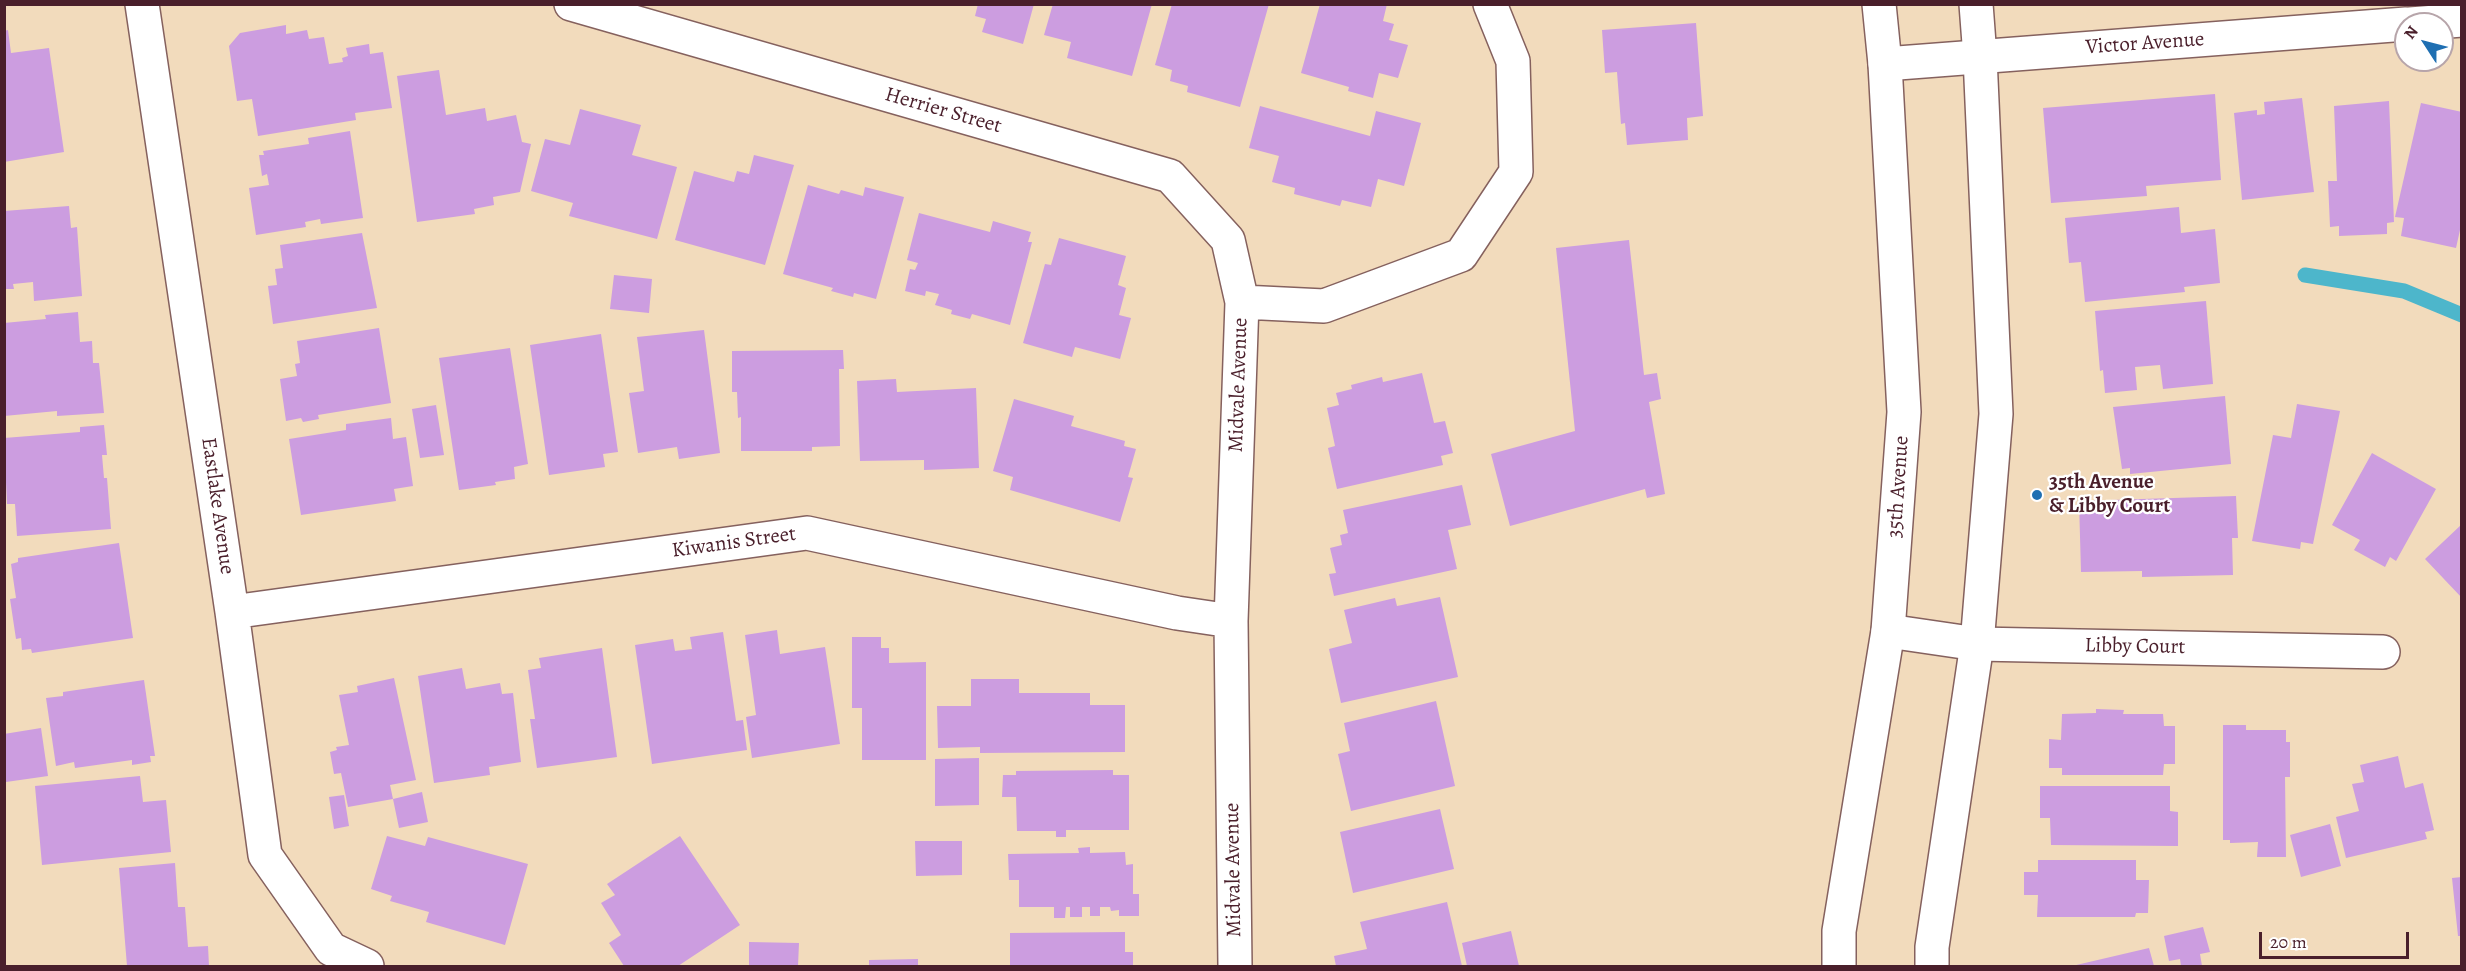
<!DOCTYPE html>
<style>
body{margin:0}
#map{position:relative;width:2466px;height:971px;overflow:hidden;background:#f2dbbc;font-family:Alegreya,serif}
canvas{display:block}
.frame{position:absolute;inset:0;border:6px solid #4a1f2b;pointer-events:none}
.north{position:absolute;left:2394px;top:12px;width:60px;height:60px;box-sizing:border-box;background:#fff;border:2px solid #b7a5aa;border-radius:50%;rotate:306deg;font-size:16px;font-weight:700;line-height:24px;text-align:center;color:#4a1f2b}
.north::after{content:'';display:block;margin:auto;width:21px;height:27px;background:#1f6fb2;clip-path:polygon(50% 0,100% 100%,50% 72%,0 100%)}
.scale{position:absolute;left:2259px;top:932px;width:150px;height:27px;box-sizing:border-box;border:3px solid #4a1f2b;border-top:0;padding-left:8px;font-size:18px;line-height:21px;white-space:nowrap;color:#4a1f2b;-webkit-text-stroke:4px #fff;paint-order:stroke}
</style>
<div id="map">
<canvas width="2466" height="971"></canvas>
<div class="frame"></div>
<div class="north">N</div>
<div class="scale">20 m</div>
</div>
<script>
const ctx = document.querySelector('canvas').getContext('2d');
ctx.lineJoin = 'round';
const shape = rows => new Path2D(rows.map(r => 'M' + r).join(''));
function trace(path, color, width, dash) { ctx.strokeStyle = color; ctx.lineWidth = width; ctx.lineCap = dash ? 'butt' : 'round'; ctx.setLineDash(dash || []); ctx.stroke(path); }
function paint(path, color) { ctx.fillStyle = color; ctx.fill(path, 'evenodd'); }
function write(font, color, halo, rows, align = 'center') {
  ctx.font = font + ' Alegreya,serif'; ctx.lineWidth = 4.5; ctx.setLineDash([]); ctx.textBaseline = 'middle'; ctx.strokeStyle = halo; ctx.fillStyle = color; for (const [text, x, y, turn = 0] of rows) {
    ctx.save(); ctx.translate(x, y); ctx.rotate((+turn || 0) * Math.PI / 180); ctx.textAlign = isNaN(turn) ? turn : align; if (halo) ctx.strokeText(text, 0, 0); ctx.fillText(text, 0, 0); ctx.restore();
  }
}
trace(shape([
 [2305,275,2404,291,2462,315]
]), '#4db6cb', 15);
paint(shape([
 [978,4,1034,4,1023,44,982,32,986,19,975,16],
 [1053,4,1152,4,1132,76,1067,58,1071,42,1044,35],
 [1172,4,1269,4,1240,107,1187,92,1188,86,1170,81,1172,70,1155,65],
 [1320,4,1387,4,1383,21,1394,24,1389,40,1408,45,1398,78,1379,73,1373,98,1348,91,1349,87,1301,73],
 [1696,23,1703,116,1687,118,1688,140,1627,145,1625,123,1621,124,1617,72,1605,73,1602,30],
 [286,25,286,34,307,30,309,39,324,37,329,64,343,62,342,58,348,56,346,48,369,44,370,54,383,52,392,108,355,113,356,120,258,136,252,99,237,101,229,46,240,33],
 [8,30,11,53,49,48,64,152,4,162,4,31],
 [439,70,446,115,485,108,487,121,516,115,522,142,531,144,520,192,493,197,494,205,474,209,475,214,417,222,397,76],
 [2215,94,2221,180,2146,186,2147,196,2051,203,2043,108],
 [2302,98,2314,192,2242,200,2234,113,2257,110,2257,115,2265,114,2264,102],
 [2389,101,2394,222,2387,223,2387,234,2339,236,2339,226,2330,227,2328,181,2337,181,2334,106],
 [2421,103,2462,112,2462,221,2456,248,2401,236,2404,218,2395,217],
 [1260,106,1370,136,1376,111,1421,123,1404,186,1378,179,1371,207,1342,200,1340,206,1294,194,1295,188,1272,182,1279,156,1249,148],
 [580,109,641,125,632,155,677,167,657,239,569,216,573,203,531,191,545,139,570,145],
 [350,131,363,218,321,224,320,219,305,222,306,227,256,235,249,188,269,185,267,174,262,176,259,155,264,155,263,151,309,144,308,138],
 [754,155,794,165,765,265,675,240,694,171,734,182,737,171,749,174],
 [808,185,839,194,841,190,863,196,865,187,904,197,876,299,854,293,853,297,831,291,833,288,783,274],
 [69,206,71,228,77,227,82,296,34,301,33,282,13,284,14,289,4,289,4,211],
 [2179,207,2181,233,2215,229,2220,283,2184,287,2185,292,2085,302,2081,262,2069,263,2065,218],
 [919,213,990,232,993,221,1031,232,1028,242,1032,242,1010,325,972,314,970,319,951,314,952,310,935,305,939,294,926,291,925,296,905,291,910,269,915,270,918,263,907,260],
 [362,233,377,308,273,324,268,286,277,285,275,269,283,268,280,245],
 [1059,238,1126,256,1118,285,1126,288,1119,315,1131,318,1120,359,1075,347,1072,357,1023,343,1045,264,1051,265],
 [1629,240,1644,375,1657,373,1661,399,1649,402,1665,494,1647,498,1645,489,1510,526,1491,454,1575,431,1556,248],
 [614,275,652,279,649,313,610,309],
 [2206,301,2213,384,2163,389,2160,365,2135,367,2137,390,2105,393,2103,370,2100,371,2095,311],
 [78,312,80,342,92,341,93,363,99,363,104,413,57,416,57,411,4,416,4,323,46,319,45,315],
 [379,328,391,403,318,415,319,419,303,422,301,418,286,421,280,379,297,376,295,364,300,363,297,341],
 [704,330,720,453,679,459,677,447,638,453,629,393,644,391,637,337],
 [601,334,618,452,603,454,605,467,549,475,530,345],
 [510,348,528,464,514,467,515,479,495,482,496,485,459,490,439,358],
 [843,350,844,369,839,369,840,446,812,447,812,451,741,451,741,417,738,418,737,392,732,392,732,351],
 [1422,373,1434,423,1445,421,1453,453,1441,456,1443,465,1337,489,1328,448,1335,446,1327,408,1339,405,1336,393,1352,389,1351,385,1382,377,1383,382],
 [896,379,897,392,976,388,979,468,924,470,924,460,860,461,857,381],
 [2225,396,2231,464,2130,474,2130,468,2122,469,2113,407],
 [1014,399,1074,416,1071,426,1125,441,1124,446,1136,449,1128,477,1133,478,1120,522,1010,490,1013,477,993,471],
 [2297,404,2340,411,2313,544,2301,542,2300,549,2252,541,2273,435,2291,438],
 [436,405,444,455,420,458,412,409],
 [391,418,393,439,406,437,413,486,394,489,396,501,301,515,289,439,346,430,346,424],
 [104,425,107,455,102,455,104,478,107,478,111,529,17,536,15,504,7,504,4,438,80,432,80,427],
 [2372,453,2436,489,2396,561,2390,557,2385,567,2354,550,2360,540,2332,525],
 [1462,485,1471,525,1448,530,1457,569,1334,596,1329,574,1336,573,1330,548,1342,545,1340,535,1348,533,1343,510],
 [2236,496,2238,538,2232,538,2233,575,2142,577,2142,571,2081,572,2079,501],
 [2462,524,2462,598,2425,559],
 [119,543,133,638,32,653,31,649,22,650,21,638,16,639,10,599,16,598,11,564,18,562,18,558],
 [1440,597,1458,677,1341,703,1329,649,1352,643,1344,610,1395,598,1397,606],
 [777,630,780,654,825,647,840,744,752,758,746,717,756,715,745,635],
 [723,632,736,721,743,720,747,750,652,764,635,645,673,639,675,651,692,649,690,637],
 [852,637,881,637,881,648,889,648,889,663,926,662,926,760,862,760,862,708,852,708],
 [602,648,617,757,537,768,530,719,535,719,528,670,541,668,539,658],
 [462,668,466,689,500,683,502,694,513,693,521,762,489,767,490,775,434,783,418,676],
 [394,678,416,780,390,785,393,799,422,792,428,822,399,828,393,799,348,807,341,773,334,774,330,752,337,750,336,747,349,745,339,695,358,692,357,686],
 [971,679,1019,679,1019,693,1090,693,1090,705,1125,705,1125,752,980,753,980,747,938,748,937,706,971,706],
 [144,680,155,756,150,756,151,762,132,765,132,760,75,768,74,762,56,766,46,698,63,696,63,692],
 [1436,701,1455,786,1351,811,1338,754,1350,751,1344,723],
 [2096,709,2124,710,2123,714,2163,714,2164,726,2175,726,2175,764,2164,764,2163,775,2062,775,2062,768,2049,768,2049,739,2061,740,2062,714,2096,713],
 [2223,725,2246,725,2246,730,2286,730,2286,742,2290,742,2290,777,2285,777,2286,857,2257,857,2258,842,2230,843,2230,840,2223,840],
 [41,728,48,776,6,782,4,734],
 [2398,756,2405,788,2423,783,2434,830,2425,832,2427,839,2346,858,2336,817,2359,811,2352,784,2364,782,2360,765],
 [979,758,979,805,935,806,935,759],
 [1113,770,1113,775,1129,775,1129,830,1066,830,1066,837,1056,837,1056,831,1017,831,1016,797,1002,797,1003,775,1016,775,1016,771],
 [140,776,143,802,166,800,171,852,42,865,35,786],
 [2040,786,2170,786,2170,811,2178,812,2178,846,2051,845,2050,818,2040,818],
 [344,795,349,826,334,829,329,797],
 [1440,809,1454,869,1353,893,1340,832],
 [2330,824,2341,866,2301,877,2290,835],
 [387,836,425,846,428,837,528,864,505,945,426,922,429,912,390,901,392,896,371,889],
 [680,836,740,925,678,966,624,966,609,943,621,935,601,903,615,895,607,884],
 [915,841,962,841,962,875,916,876],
 [1090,847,1090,853,1125,852,1126,865,1133,864,1133,894,1139,894,1139,916,1119,916,1119,910,1111,911,1110,907,1100,907,1100,916,1090,916,1090,907,1082,907,1082,917,1070,917,1070,907,1066,907,1065,918,1054,918,1054,907,1019,907,1019,880,1009,880,1008,854,1079,853,1078,848],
 [2038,860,2136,860,2136,880,2149,880,2148,913,2136,913,2135,917,2037,917,2038,895,2024,895,2024,872,2038,872],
 [175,863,178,907,185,907,188,947,208,946,209,966,127,966,119,868],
 [2462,877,2462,936,2458,936,2452,878],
 [1447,902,1462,966,1336,966,1334,956,1367,949,1360,922],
 [2203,927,2210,952,2200,954,2202,966,2181,966,2180,959,2169,961,2164,936],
 [1511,931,1519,966,1467,966,1462,943],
 [1125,932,1125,952,1133,952,1133,966,1010,966,1010,933],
 [749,942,799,943,798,966,749,966],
 [2149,948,2154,966,2072,966],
 [918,959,918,966,869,966,869,960]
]), '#cc9de0');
const minor = shape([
 [142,4,232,612,265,855,331,949,367,966],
 [571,4,1170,176,1228,240,1242,302,1231,621,1235,966],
 [2410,24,2462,20],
 [1885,64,2406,24],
 [1242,302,1324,306,1461,255,1516,172,1513,61,1490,4],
 [232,612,807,533,1177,613,1231,621],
 [1888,631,1977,644,2383,652]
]);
const secondary = shape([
 [1839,966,1839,931,1888,631,1904,412,1885,64,1879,4],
 [1932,966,1932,947,1977,644,1996,414,1980,57,1976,4]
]);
trace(minor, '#85615e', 36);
trace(secondary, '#85615e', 36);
trace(minor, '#fff', 33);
trace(secondary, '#fff', 33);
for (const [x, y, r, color] of [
 [2037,495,6,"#1f6fb2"]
]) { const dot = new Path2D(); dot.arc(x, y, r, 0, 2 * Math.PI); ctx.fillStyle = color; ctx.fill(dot); trace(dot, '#fff', 2); }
write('21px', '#4a1f2b', '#fff', [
 ["Victor Avenue",2145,44,-4],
 ["Herrier Street",943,111,16],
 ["Midvale Avenue",1239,385,-88],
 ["35th Avenue",1899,487,-86],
 ["Eastlake Avenue",217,506,82],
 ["Kiwanis Street",734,543,-8],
 ["Libby Court",2135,647,1],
 ["Midvale Avenue",1234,870,-91]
]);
write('bold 21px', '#4a1f2b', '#fff', [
 ["35th Avenue",2049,483],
 ["& Libby Court",2049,507]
], 'left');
</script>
